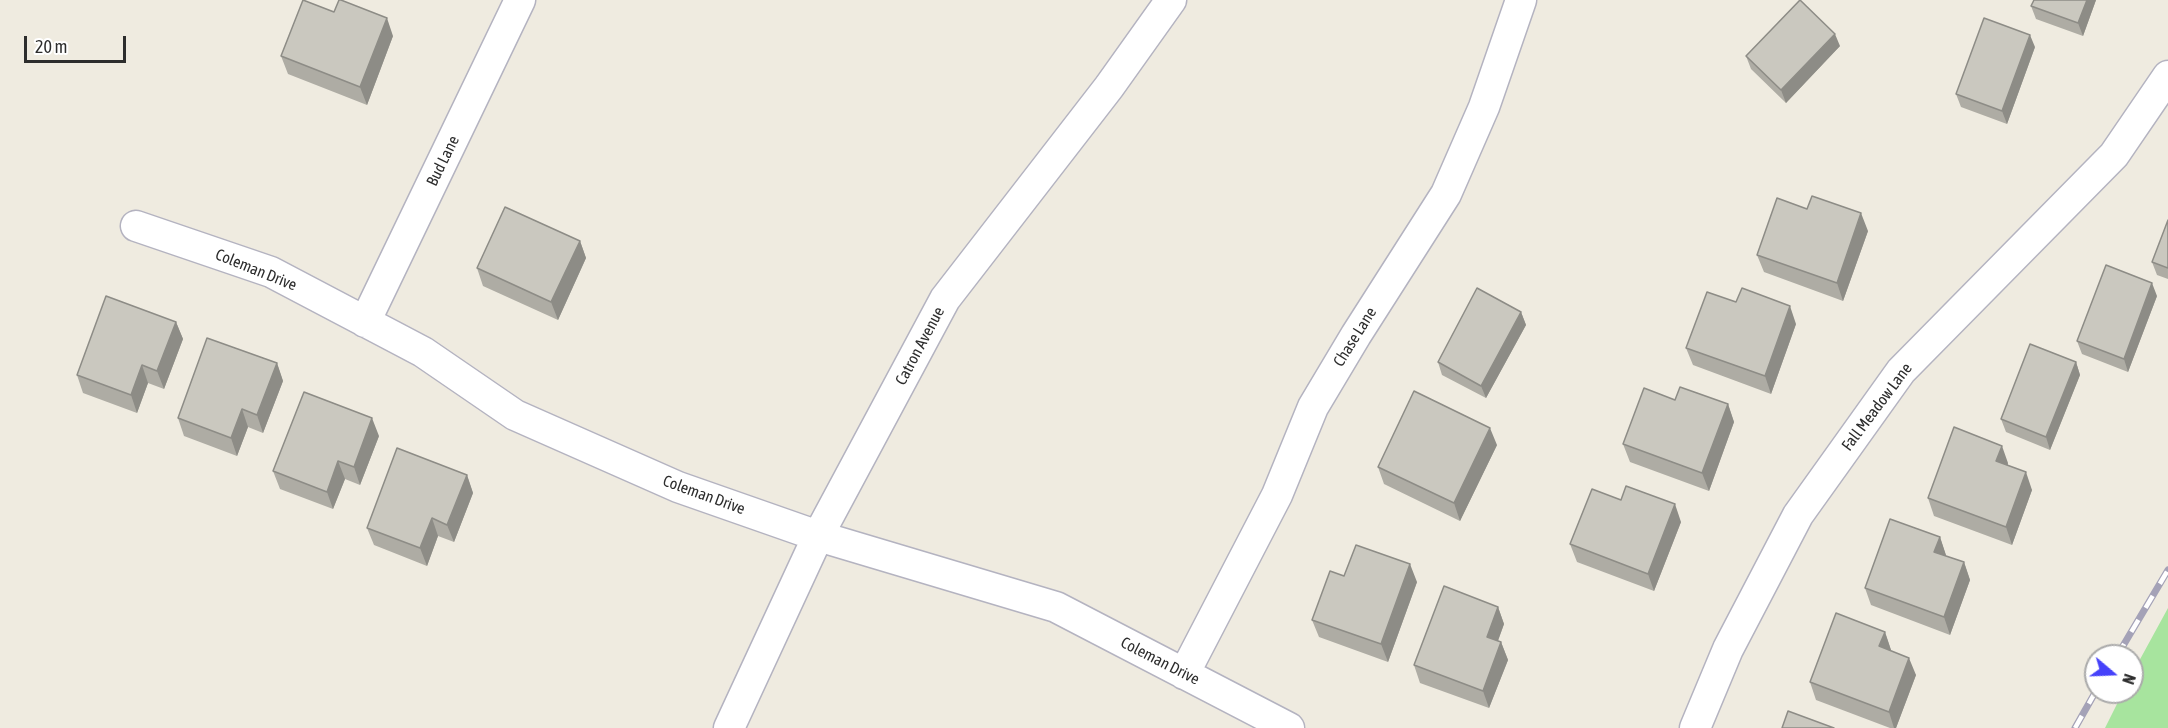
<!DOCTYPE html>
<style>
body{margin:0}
#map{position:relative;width:2168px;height:728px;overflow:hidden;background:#efebe0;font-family:"Asap Condensed",sans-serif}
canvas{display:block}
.north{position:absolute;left:2084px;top:644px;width:60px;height:60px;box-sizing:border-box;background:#fff;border:2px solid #ababab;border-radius:50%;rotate:109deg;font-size:16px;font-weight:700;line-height:24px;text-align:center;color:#2d2d2d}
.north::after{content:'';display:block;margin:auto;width:21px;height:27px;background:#4642fa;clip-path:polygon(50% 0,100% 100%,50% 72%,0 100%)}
.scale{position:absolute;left:24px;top:36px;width:102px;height:27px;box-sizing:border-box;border:3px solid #2d2d2d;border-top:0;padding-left:8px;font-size:18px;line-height:21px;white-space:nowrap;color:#2d2d2d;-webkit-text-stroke:4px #fff;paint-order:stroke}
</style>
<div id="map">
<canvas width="2168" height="728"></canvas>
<div class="north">N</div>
<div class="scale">20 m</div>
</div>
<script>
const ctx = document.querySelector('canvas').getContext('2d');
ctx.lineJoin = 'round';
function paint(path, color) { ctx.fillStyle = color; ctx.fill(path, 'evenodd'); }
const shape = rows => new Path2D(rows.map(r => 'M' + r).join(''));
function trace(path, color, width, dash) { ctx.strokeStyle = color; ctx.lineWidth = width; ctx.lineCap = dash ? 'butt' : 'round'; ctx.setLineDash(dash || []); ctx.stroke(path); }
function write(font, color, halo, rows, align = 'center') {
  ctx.font = font + ' "Asap Condensed",sans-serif'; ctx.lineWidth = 4.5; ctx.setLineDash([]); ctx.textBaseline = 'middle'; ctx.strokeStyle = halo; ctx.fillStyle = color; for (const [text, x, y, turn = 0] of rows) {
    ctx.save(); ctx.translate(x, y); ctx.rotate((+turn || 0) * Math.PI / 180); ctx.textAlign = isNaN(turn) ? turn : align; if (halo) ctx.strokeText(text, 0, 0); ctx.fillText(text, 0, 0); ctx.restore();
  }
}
paint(shape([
 [2168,608,2168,728,2105,728,2123,692,2132,692,2132,674]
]), '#a7e49e');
const street = shape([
 [136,226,271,272,423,352,515,415,678,487,818,536,1056,607,1289,728],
 [365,322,520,0],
 [1184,674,1277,495,1313,407,1356,335,1446,194,1484,107,1521,0],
 [729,728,818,536,945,299,1109,87,1171,0],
 [1695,728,1728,649,1798,515,1901,371,2114,155,2168,76]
]);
trace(street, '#b4b3c0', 33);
trace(street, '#fff', 30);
const rail = shape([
 [2117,656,2168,570],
 [2075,728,2096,691]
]);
trace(rail, '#a4a2b7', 7);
trace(rail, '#fff', 4.5, [14]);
paint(shape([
 [2096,0,2083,36,2036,19,2031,6],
 [393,36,367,105,288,74,281,56],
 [1840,46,1786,103,1751,69,1746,56],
 [2035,47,2007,124,1961,107,1956,94],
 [2168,220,2168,279,2157,275,2152,262],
 [1868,231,1843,301,1764,272,1757,255],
 [580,241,586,258,558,320,483,286,477,268],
 [2157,296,2128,372,2082,354,2077,341],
 [1521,312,1526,325,1486,398,1442,375,1438,362],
 [176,322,183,339,164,389,148,383,137,413,83,393,77,375],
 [1796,324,1771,394,1693,365,1686,348],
 [2076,362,2080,375,2050,450,2006,432,2001,419],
 [277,363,283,381,263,433,248,427,237,456,184,436,178,418],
 [1675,400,1728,404,1734,422,1709,491,1630,462,1623,444],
 [379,436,360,485,345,479,333,509,280,489,273,471],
 [1497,445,1460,521,1384,484,1378,467],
 [2008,463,2008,465,2032,490,2012,545,1934,516,1928,498],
 [467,475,473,493,454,542,438,536,427,566,374,545,367,528],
 [1621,500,1681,522,1654,591,1577,562,1570,544],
 [1940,537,1946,556,1964,562,1970,580,1950,635,1871,605,1865,588],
 [1344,576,1417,582,1388,662,1319,637,1312,620],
 [1498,607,1504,624,1498,641,1501,642,1508,660,1489,708,1420,683,1414,665],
 [1885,632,1891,650,1891,651,1916,675,1896,728,1890,728,1816,700,1810,682]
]), '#aeaca4');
paint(shape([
 [2087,0,2096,0,2083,36,2078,23],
 [387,18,393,36,367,105,360,87],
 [1835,34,1840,46,1786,103,1781,90],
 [2030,35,2035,47,2007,124,2002,111],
 [1861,213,1868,231,1843,301,1837,283],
 [580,241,586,258,558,320,551,302],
 [2152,283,2157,296,2128,372,2124,359],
 [1790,306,1796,324,1771,394,1765,376],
 [1521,312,1526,325,1486,398,1481,386],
 [176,322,183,339,164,389,157,371],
 [2076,362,2080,375,2050,450,2046,437],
 [277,363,283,381,263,433,257,415],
 [142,365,148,383,137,413,131,395],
 [1728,404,1734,422,1709,491,1702,473],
 [242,409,248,427,237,456,231,438],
 [372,418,379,436,360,485,354,467],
 [1490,428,1497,445,1460,521,1454,503],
 [2002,446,2008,463,2003,479,1996,461],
 [338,461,345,479,333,509,327,492],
 [2026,472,2032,490,2012,545,2006,527],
 [467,475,473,493,454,542,447,525],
 [1675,504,1681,522,1654,591,1648,574],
 [432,518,438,536,427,566,420,548],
 [1940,537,1946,555,1941,569,1934,552],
 [1964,562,1970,580,1950,635,1944,617],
 [1410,564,1417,582,1388,662,1381,644],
 [1498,607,1504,624,1493,654,1487,637],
 [1885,632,1891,650,1886,664,1879,646],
 [1501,642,1508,660,1489,708,1483,691],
 [1909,658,1916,675,1896,728,1894,728,1889,712]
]), '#8d8c86');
const building = shape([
 [303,0,334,12,339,0,341,0,387,18,360,87,281,56,303,0],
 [1800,0,1835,34,1781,90,1746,56,1800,0],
 [2034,0,2087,0,2078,23,2031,6,2034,0],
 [1984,18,2030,35,2002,111,1956,94,1984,18],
 [1812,196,1861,213,1837,283,1757,255,1777,198,1807,209,1812,196],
 [505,207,580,241,551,302,477,268,505,207],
 [2168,220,2168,268,2152,262,2168,220],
 [2106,265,2152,283,2124,359,2077,341,2106,265],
 [1477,288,1521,312,1481,386,1438,362,1477,288],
 [1742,288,1790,306,1765,376,1686,348,1707,292,1736,302,1742,288],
 [106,296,176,322,157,371,142,365,131,395,77,375,106,296],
 [207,338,277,363,257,415,242,409,231,438,178,418,207,338],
 [2030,344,2076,362,2046,437,2001,419,2030,344],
 [1680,387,1728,404,1702,473,1623,444,1644,388,1675,400,1680,387],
 [1414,391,1490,428,1454,503,1378,467,1414,391],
 [304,392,372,418,354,467,338,461,327,492,273,471,304,392],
 [1954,427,2002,446,1996,461,2026,472,2006,527,1928,498,1954,427],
 [397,448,467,475,447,525,432,518,420,548,367,528,397,448],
 [1626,486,1675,504,1648,574,1570,544,1592,489,1621,500,1626,486],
 [1890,519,1940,537,1934,552,1964,562,1944,617,1865,588,1890,519],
 [1356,545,1410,564,1381,644,1312,620,1330,571,1344,576,1356,545],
 [1444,586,1498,607,1487,637,1501,642,1483,691,1414,665,1444,586],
 [1836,613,1885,632,1879,646,1909,658,1889,712,1810,682,1836,613],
 [1788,711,1834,728,1782,728,1788,711]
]);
paint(building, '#cac8bf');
trace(building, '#8d8c86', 1.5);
write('16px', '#2d2d2d', '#fff', [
 ["Bud Lane",443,161,-64],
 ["Coleman Drive",256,270,22],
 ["Chase Lane",1355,337,-58],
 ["Catron Avenue",920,346,-62],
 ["Fall Meadow Lane",1877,407,-53],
 ["Coleman Drive",704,495,20],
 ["Coleman Drive",1160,661,27]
]);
</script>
